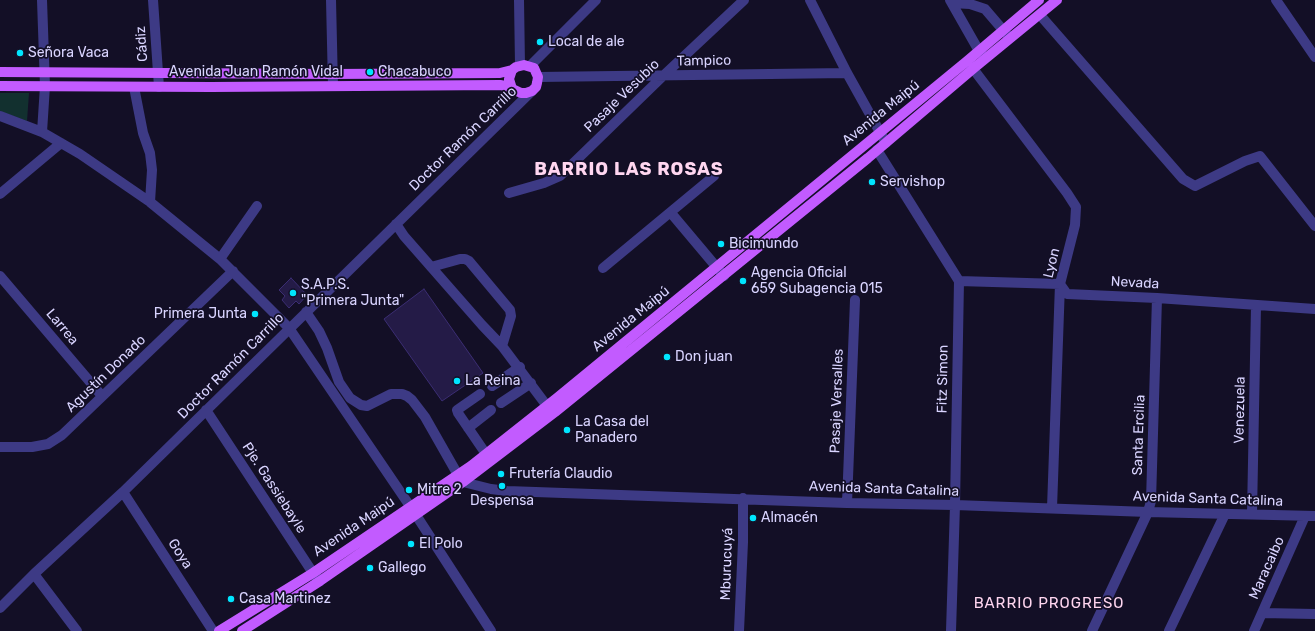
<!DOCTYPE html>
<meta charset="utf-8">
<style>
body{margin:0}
canvas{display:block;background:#130f26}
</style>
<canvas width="1315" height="631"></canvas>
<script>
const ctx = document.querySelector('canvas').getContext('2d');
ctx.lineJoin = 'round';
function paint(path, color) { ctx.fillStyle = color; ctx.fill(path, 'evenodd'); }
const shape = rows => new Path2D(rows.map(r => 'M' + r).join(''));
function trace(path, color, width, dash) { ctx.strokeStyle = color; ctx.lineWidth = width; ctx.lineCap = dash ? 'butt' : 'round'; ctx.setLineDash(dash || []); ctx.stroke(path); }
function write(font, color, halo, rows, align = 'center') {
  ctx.font = font + ' Rubik,sans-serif'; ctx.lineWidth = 3.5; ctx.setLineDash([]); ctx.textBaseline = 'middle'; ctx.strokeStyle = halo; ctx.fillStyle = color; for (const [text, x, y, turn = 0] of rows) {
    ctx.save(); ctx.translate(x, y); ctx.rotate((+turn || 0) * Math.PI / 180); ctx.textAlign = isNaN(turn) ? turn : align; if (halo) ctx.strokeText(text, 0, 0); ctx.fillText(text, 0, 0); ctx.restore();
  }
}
paint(shape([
 [0,93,29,93,27,121,0,111]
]), '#12302f');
const building = shape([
 [291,278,307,295,299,304,296,301,289,308,282,300,285,296,279,290,291,278],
 [424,289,483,373,442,401,384,319,424,289]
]);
paint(building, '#241b47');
trace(building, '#3b2d73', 1);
trace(shape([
 [153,0,159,87],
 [331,0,333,86],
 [519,0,520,65],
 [810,0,847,73,886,143],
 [950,0,979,51,984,57],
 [1276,0,1315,57],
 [952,3,970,4,985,9,1009,37],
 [1040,15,1183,179,1195,186,1245,161,1260,156,1315,226],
 [968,62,1067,193,1076,207,1075,225,1060,284,1052,508],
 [530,66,596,0],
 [538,77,847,73],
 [134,87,143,133,150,153,152,170,150,202],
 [0,116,42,132,80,154,150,202,220,259,289,328,416,515,491,631],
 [42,132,45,86,42,0],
 [877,150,959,281,955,505,951,631],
 [509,193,544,183,560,176,663,76,744,0],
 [0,194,61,143],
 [671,213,724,276],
 [396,224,404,236,482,325,502,346,547,406],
 [220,259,257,206],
 [431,267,460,259,465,259,469,261,510,310,511,316,502,346],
 [603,268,714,176],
 [0,276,102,396],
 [959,281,1060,284,1067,294,1157,298,1315,309],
 [306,312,319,331,327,348,339,382,350,398,361,405,367,406,391,394,402,394,407,396,412,400,425,417,458,475,463,482,491,489,507,491,847,503,955,505,1148,512,1315,516],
 [492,386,520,367],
 [480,394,457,410,458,413,486,454],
 [501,403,531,383],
 [206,410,313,573,320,581],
 [468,428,491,410],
 [0,447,32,447,48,444,62,435,233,271],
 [123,492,213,631],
 [847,503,855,300],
 [1252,514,1256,306],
 [34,574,77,631],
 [0,608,34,574,123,492,532,91],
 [1262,613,1315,614],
 [739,631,743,542,743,498],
 [1092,631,1148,512,1151,501,1157,298],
 [1169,631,1225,514],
 [1254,631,1305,516]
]), '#3d3a85', 10);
trace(shape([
 [0,72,332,74,500,73,512,70],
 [0,86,211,87,500,85,506,86,521,93,526,93,532,91,536,87,537,83,538,77,534,68,524,65,516,67,512,70,509,79,512,89],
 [219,631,313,573,471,466,557,398,967,61,1039,0],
 [242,631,320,581,463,482,555,412,868,158,974,68,1057,0]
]), '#c25bff', 10);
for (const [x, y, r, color] of [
 [540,42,4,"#00e5ff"],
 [20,53,4,"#00e5ff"],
 [370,72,4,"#00e5ff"],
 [872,182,4,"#00e5ff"],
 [721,244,4,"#00e5ff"],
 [743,281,4,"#00e5ff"],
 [293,293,4,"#00e5ff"],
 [255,314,4,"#00e5ff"],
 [667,357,4,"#00e5ff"],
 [457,381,4,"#00e5ff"],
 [567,430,4,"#00e5ff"],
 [501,474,4,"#00e5ff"],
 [502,486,4,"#00e5ff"],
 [409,490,4,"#00e5ff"],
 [753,518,4,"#00e5ff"],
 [411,544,4,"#00e5ff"],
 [370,568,4,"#00e5ff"],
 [231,599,4,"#00e5ff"]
]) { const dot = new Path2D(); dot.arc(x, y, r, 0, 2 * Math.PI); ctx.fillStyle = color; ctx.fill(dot); trace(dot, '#130f26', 1.5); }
write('14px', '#d9d4ff', '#130f26', [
 ["Local de ale",548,42],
 ["Señora Vaca",28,53],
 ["Chacabuco",378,72],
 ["Servishop",880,182],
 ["Bicimundo",729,244],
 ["Agencia Oficial",751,273],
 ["659 Subagencia 015",751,289],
 ["S.A.P.S.",301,285],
 ["\"Primera Junta\"",301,301],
 ["Primera Junta",247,314,"right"],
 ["Don juan",675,357],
 ["La Reina",465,381],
 ["La Casa del",575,422],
 ["Panadero",575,438],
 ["Frutería Claudio",509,474],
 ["Mitre 2",417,490],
 ["Despensa",502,501,"center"],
 ["Almacén",761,518],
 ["El Polo",419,544],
 ["Gallego",378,568],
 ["Casa Martinez",239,599]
], 'left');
write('14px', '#d9d4ff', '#130f26', [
 ["Cádiz",142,44,-94],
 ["Tampico",704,61,-1],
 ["Avenida Juan Ramón Vidal",256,72],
 ["Pasaje Vesubio",622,96,-44],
 ["Avenida Maipú",881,113,-39],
 ["Doctor Ramón Carrillo",463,139,-44],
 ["Lyon",1052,263,-76],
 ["Nevada",1135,283,3],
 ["Avenida Maipú",631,319,-39],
 ["Larrea",62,327,50],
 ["Doctor Ramón Carrillo",231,366,-45],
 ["Agustín Donado",106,374,-44],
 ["Fitz Simon",943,379,-89],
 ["Pasaje Versalles",837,401,-88],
 ["Venezuela",1240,410,-89],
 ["Santa Ercilia",1139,435,-88],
 ["Pje. Gassiebayle",274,488,57],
 ["Avenida Santa Catalina",884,489,2],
 ["Avenida Santa Catalina",1208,499,2],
 ["Avenida Maipú",354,527,-34],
 ["Goya",180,554,57],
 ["Mburucuyá",727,564,-88],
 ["Maracaibo",1267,568,-66]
]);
ctx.letterSpacing = '1px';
write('15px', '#ffd6f0', '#130f26', [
 ["BARRIO PROGRESO",1049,604]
]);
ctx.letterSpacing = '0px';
ctx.letterSpacing = '1px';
write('bold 18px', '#ffd6f0', '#130f26', [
 ["BARRIO LAS ROSAS",629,170]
]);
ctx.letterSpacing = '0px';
</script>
